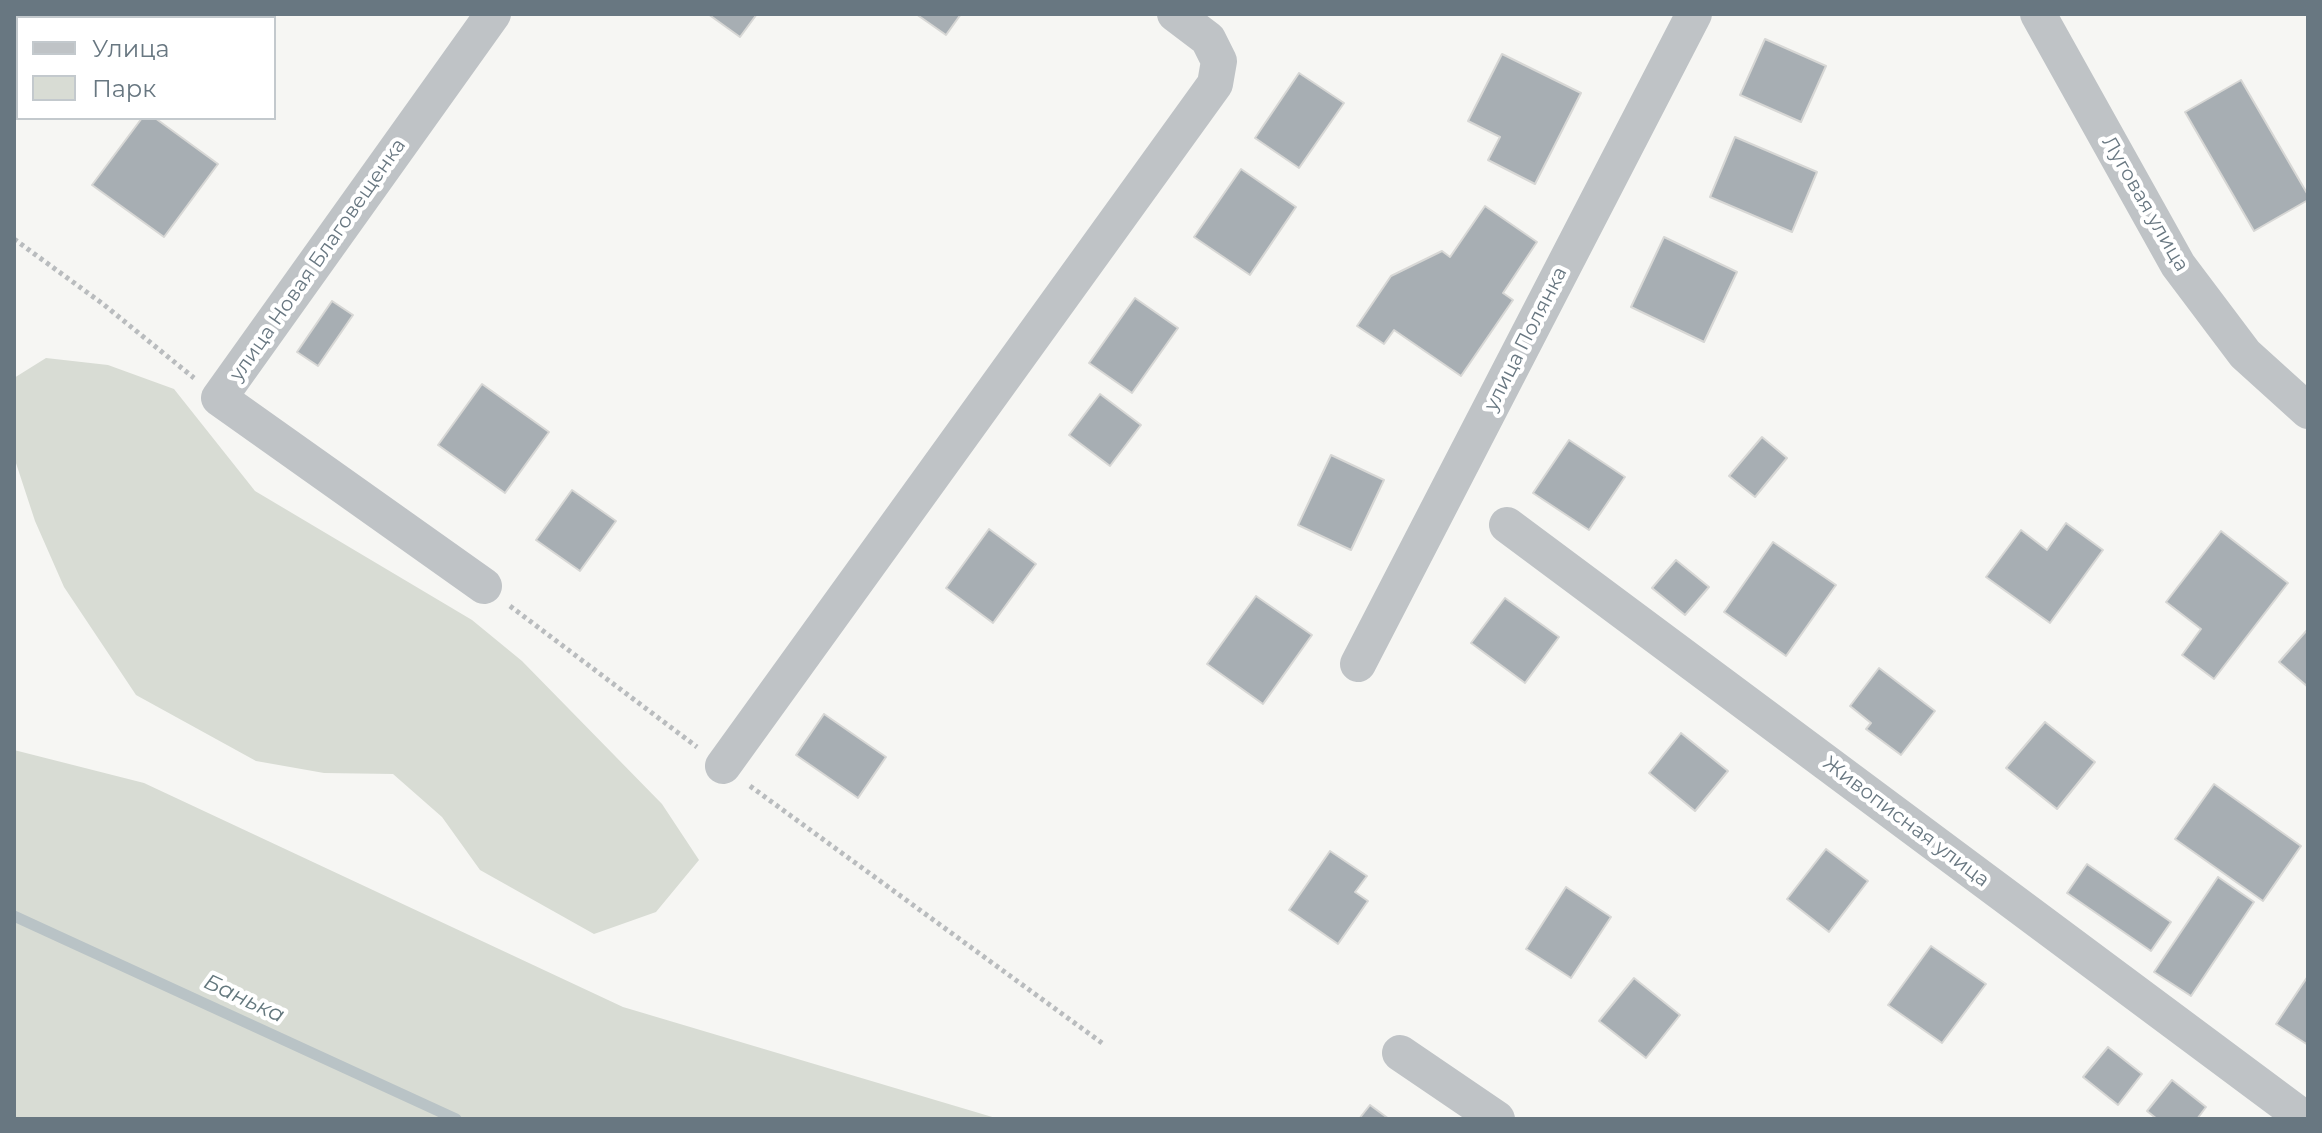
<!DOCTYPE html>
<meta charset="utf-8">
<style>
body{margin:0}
#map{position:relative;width:2322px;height:1133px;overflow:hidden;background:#f6f6f3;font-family:Montserrat,sans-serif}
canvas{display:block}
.frame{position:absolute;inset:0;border:16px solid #687781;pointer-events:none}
.legend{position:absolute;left:16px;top:16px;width:260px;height:104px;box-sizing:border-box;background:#fff;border:2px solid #c3c9cd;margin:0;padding:10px 14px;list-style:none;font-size:24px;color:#687781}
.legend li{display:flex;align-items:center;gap:16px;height:40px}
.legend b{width:40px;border:2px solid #c3c9cd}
</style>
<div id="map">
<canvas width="2322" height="1133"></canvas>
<div class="frame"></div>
<ul class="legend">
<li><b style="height:10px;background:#bfc3c6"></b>Улица</li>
<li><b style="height:22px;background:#d8dcd4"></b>Парк</li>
</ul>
</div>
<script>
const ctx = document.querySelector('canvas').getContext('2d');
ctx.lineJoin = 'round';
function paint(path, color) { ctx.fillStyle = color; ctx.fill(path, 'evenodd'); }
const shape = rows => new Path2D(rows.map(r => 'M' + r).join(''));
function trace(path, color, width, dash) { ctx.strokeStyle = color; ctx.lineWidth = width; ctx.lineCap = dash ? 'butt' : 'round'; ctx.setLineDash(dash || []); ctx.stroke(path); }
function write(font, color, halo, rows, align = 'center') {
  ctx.font = font + ' Montserrat,sans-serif'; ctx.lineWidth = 8; ctx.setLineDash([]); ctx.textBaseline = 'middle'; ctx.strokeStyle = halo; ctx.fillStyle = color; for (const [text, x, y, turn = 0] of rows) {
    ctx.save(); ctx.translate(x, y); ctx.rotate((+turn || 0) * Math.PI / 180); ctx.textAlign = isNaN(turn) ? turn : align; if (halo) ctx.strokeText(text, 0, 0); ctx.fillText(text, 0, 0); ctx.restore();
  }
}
paint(shape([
 [46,358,108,365,174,389,255,491,472,620,522,661,662,804,699,860,656,912,594,934,480,870,442,817,393,774,324,773,256,761,136,695,64,587,35,521,14,457,14,378],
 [14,750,144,783,623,1007,999,1119,14,1119]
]), '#d8dcd4');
trace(shape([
 [14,916,456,1119]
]), '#b9c3c6', 11);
const building = shape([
 [708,14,757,14,740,37,708,14],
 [916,14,961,14,946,35,916,14],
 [1765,39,1826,66,1801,122,1740,95,1765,39],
 [1502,54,1581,93,1535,184,1488,160,1500,137,1468,121,1502,54],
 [1299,73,1344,103,1299,168,1255,138,1299,73],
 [2241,80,2308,195,2308,200,2254,231,2185,112,2241,80],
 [142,118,155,118,218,164,164,237,92,185,142,118],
 [1735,137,1817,172,1792,232,1710,197,1735,137],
 [1241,169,1296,207,1250,275,1194,237,1241,169],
 [1485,206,1537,242,1503,293,1513,300,1461,376,1394,330,1384,344,1357,326,1391,276,1442,251,1450,257,1485,206],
 [1664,237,1737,272,1704,342,1631,307,1664,237],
 [1135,298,1178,328,1132,393,1089,363,1135,298],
 [332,301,353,315,318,366,297,352,332,301],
 [482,384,549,432,505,493,438,445,482,384],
 [1100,394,1141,425,1110,466,1069,435,1100,394],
 [1762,437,1787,458,1755,497,1729,476,1762,437],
 [1569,440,1625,477,1589,530,1533,493,1569,440],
 [1331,455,1384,480,1351,550,1298,525,1331,455],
 [572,490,616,521,580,571,536,540,572,490],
 [2066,523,2103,550,2050,623,1986,577,2021,530,2047,550,2066,523],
 [989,529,1036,564,993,623,946,588,989,529],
 [2221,531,2288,583,2214,679,2182,655,2201,629,2166,602,2221,531],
 [1773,542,1836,585,1786,656,1724,612,1773,542],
 [1676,560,1709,587,1685,615,1652,588,1676,560],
 [1256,596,1312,635,1263,704,1207,664,1256,596],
 [1505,598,1559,637,1525,683,1471,643,1505,598],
 [2308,629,2308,687,2279,662,2308,629],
 [1879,668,1935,711,1901,755,1866,729,1871,723,1850,706,1879,668],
 [824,714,886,757,858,798,796,755,824,714],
 [2045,722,2095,762,2057,809,2006,768,2045,722],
 [1681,733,1728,771,1695,811,1649,773,1681,733],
 [2214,784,2301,846,2263,901,2175,839,2214,784],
 [1826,849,1868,881,1829,932,1787,899,1826,849],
 [1330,851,1367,876,1355,892,1368,901,1338,944,1289,910,1330,851],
 [2087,864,2171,922,2151,951,2067,893,2087,864],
 [2218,877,2254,902,2191,996,2154,972,2218,877],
 [1566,887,1611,917,1571,978,1526,949,1566,887],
 [1931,946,1986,984,1942,1043,1888,1005,1931,946],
 [2308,976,2308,1045,2276,1024,2308,976],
 [1634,978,1680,1015,1646,1058,1599,1021,1634,978],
 [2108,1047,2142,1074,2118,1105,2083,1077,2108,1047],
 [2172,1080,2206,1107,2197,1119,2157,1119,2147,1111,2172,1080],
 [1370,1105,1389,1119,1359,1119,1370,1105]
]);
paint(building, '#a7aeb3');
trace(building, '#d7d7d5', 2);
trace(shape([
 [14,239,103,304,194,378],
 [510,606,697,747],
 [750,786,1102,1043]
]), '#b9bcbe', 5, [4, 4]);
trace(shape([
 [2038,14,2178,265,2245,354,2308,411],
 [1507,525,2305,1119],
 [484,586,219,398,493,14],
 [1358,664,1694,14],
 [723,766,1215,84,1219,61,1208,39,1175,14],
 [1400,1053,1497,1119]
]), '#bfc3c6', 36);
write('20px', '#687781', '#fff', [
 ["Луговая улица",2145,204,60],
 ["улица Новая Благовещенка",318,260,-55],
 ["улица Полянка",1526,339,-63],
 ["Живописная улица",1906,822,37]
]);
write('italic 22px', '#63777d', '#fff', [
 ["Банька",244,999,25]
]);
</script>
